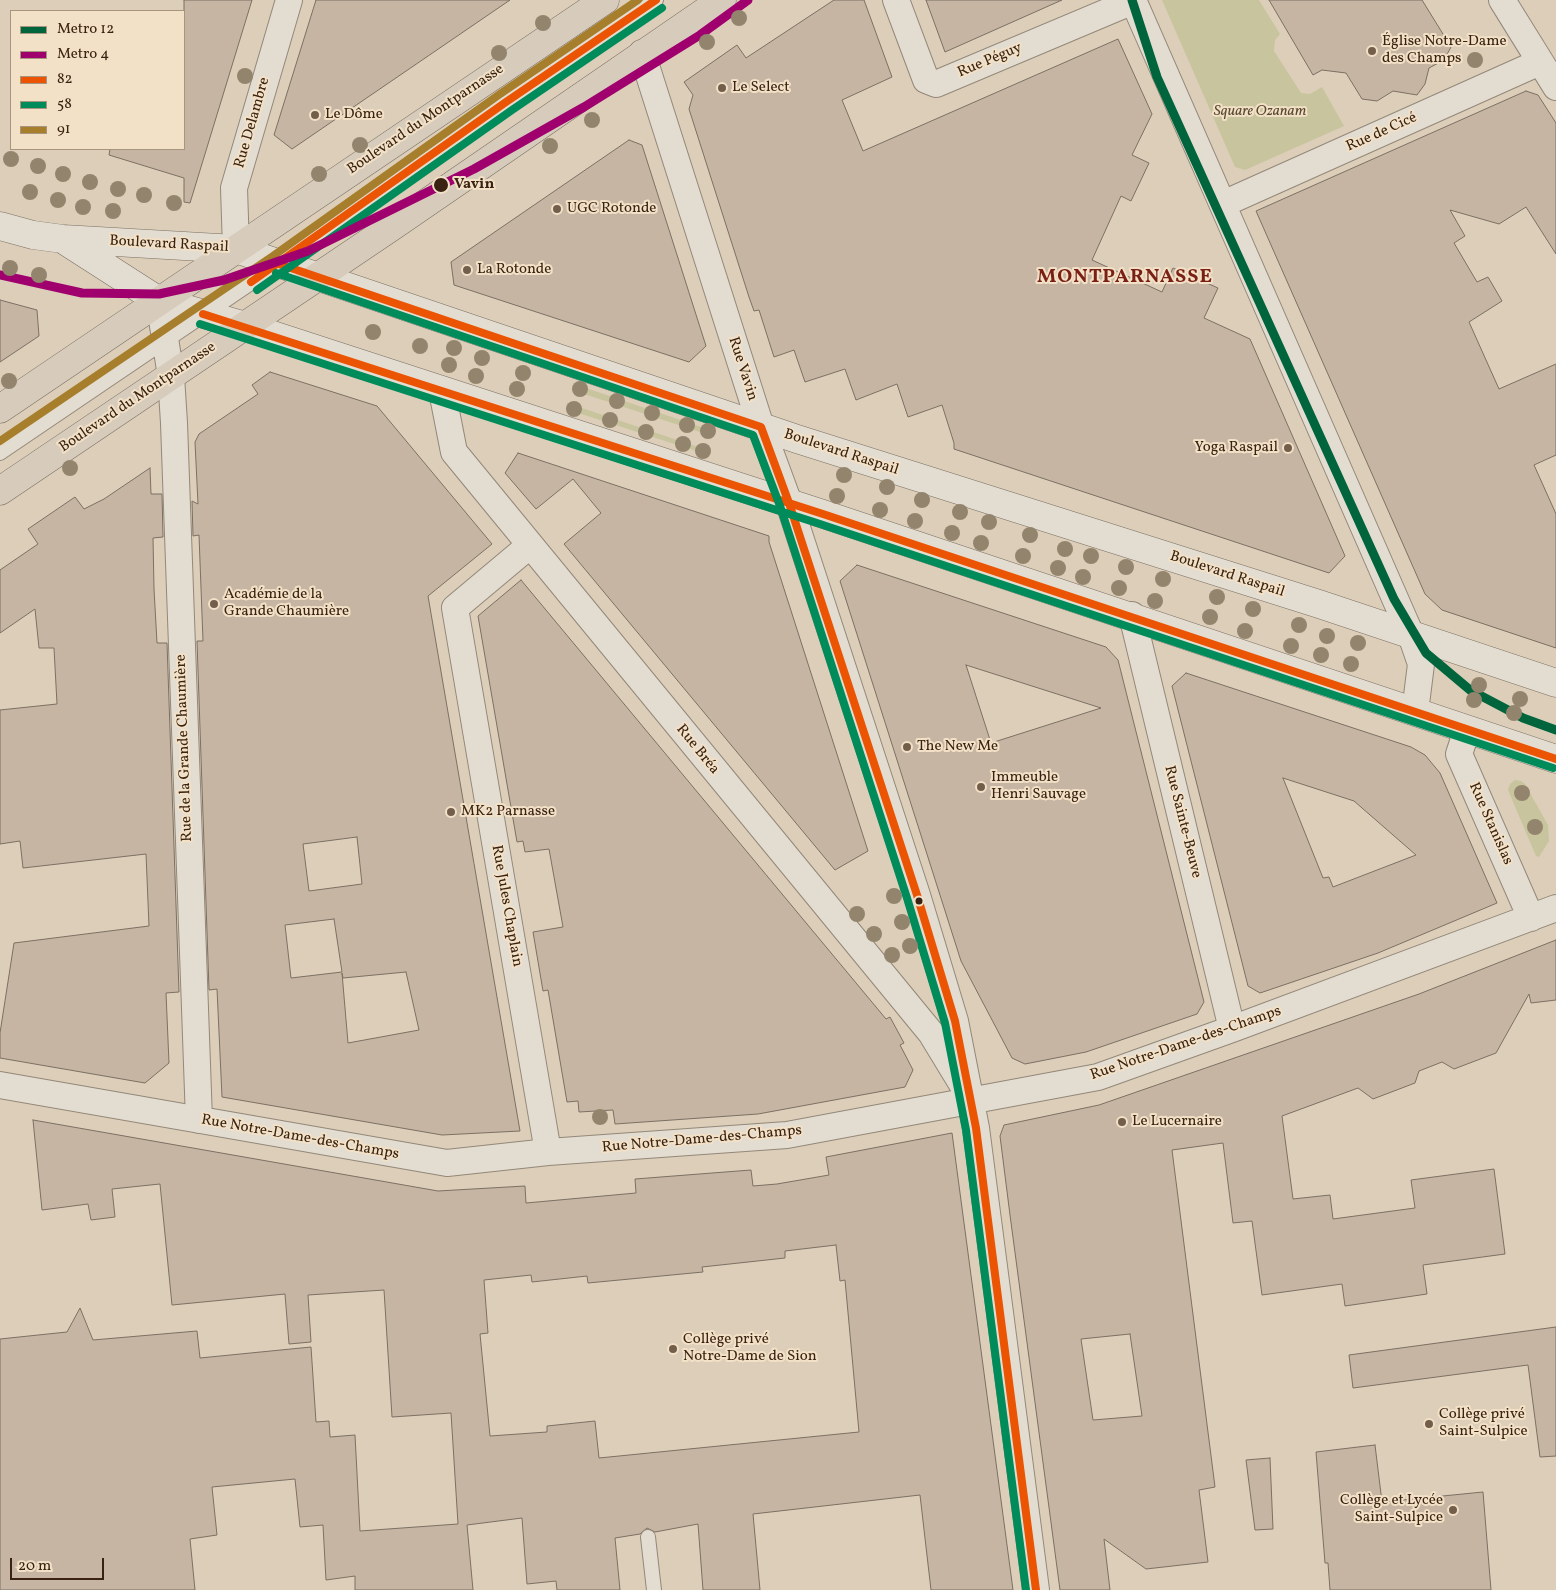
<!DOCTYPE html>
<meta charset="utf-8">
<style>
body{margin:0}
#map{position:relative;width:1556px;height:1590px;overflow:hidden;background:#dcceb8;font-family:Vollkorn,serif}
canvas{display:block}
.legend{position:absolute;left:10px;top:10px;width:175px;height:140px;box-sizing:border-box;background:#f2e1c7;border:1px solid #a8957e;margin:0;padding:6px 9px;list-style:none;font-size:15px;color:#392211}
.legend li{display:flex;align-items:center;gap:10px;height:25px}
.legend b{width:25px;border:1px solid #a8957e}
.scale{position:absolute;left:10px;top:1558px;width:94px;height:22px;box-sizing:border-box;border:2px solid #392211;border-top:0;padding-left:6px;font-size:15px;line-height:18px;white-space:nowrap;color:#392211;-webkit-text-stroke:4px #f2e1c7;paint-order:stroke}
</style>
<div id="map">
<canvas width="1556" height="1590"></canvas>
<ul class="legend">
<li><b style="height:6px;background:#00643c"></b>Metro 12</li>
<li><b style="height:6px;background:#a0006e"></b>Metro 4</li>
<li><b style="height:6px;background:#eb5402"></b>82</li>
<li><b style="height:6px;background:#008b5a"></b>58</li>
<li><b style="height:6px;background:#a67e2c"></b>91</li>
</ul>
<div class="scale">20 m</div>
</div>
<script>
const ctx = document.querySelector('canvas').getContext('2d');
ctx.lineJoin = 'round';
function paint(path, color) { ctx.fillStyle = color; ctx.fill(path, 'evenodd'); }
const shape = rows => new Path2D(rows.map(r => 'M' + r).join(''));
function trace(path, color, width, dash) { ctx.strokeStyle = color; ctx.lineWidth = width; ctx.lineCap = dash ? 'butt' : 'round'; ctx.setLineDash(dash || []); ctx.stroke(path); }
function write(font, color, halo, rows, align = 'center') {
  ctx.font = font + ' Vollkorn,serif'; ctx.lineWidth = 4; ctx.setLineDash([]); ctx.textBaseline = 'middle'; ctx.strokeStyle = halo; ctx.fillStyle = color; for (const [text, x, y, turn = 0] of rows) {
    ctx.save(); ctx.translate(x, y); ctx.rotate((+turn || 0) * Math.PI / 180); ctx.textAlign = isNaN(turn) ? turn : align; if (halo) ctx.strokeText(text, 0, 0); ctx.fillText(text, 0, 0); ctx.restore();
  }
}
paint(shape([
 [1162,0,1259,0,1280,34,1275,40,1274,51,1301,93,1310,94,1322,87,1344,126,1245,170,1235,167],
 [574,384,704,428,703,433,572,390],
 [567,403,698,447,696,451,566,409],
 [1515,780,1521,781,1525,784,1548,825,1549,841,1539,857,1536,856,1508,790,1510,784]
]), '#c8c49e');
const building = shape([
 [184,0,252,0,190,203,184,202,184,178,109,155,110,149,184,149,184,0],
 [316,0,510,0,292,149,274,135,316,0],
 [834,0,864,0,892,77,842,100,863,151,1118,39,1152,114,1132,155,1149,163,1131,201,1121,196,1092,260,1162,292,1173,268,1218,288,1204,318,1250,339,1345,556,1329,573,954,449,954,443,942,405,908,417,897,384,856,400,845,369,805,382,794,350,774,357,759,310,754,311,749,297,689,109,693,95,684,82,737,45,746,58,834,0],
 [926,0,1062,0,945,52,926,0],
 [1269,0,1422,0,1451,47,1444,60,1429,68,1425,84,1417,95,1393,91,1377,101,1362,99,1346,73,1322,70,1313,75,1269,0],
 [1526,91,1538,95,1556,123,1556,254,1526,207,1499,224,1450,210,1465,236,1454,243,1477,282,1488,277,1502,301,1469,322,1499,389,1556,364,1556,455,1534,465,1556,514,1556,648,1442,610,1425,594,1256,211,1526,91],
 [629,140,642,145,706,346,689,362,454,285,451,262,629,140],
 [0,300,37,310,39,336,0,362,0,300],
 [270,372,377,406,492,544,428,596,520,1131,442,1135,222,1097,217,989,209,990,197,641,203,641,199,535,193,536,192,501,198,504,195,442,199,434,258,394,252,385,270,372],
 [357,837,362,884,309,891,303,844,357,837],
 [334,919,342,972,291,978,285,925,334,919],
 [406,972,419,1030,348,1043,342,973,343,978,406,972],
 [518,453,769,536,769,542,868,851,835,870,564,544,601,513,573,479,536,509,505,473,518,453],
 [150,468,151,494,162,494,163,537,153,538,154,589,157,643,167,643,179,992,166,993,169,1063,145,1083,0,1058,0,1033,14,943,149,926,146,854,23,868,20,841,0,844,0,710,57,704,54,648,39,648,35,609,0,633,0,570,38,544,28,529,75,497,84,509,104,499,150,468],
 [857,565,1106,647,1118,660,1204,1002,1197,1014,1086,1052,1025,1064,1012,1058,961,961,840,581,857,565],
 [966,665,1101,708,991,743,966,665],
 [521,580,886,1019,890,1017,904,1043,900,1045,913,1070,905,1087,758,1114,615,1124,613,1110,579,1112,578,1101,567,1102,548,990,543,991,533,932,563,927,549,849,525,852,523,841,517,842,478,616,521,580],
 [1186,673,1411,747,1425,755,1440,773,1497,903,1378,953,1260,993,1248,986,1172,686,1186,673],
 [1283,778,1354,801,1416,855,1333,887,1329,877,1323,878,1283,778],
 [1556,940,1556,1000,1531,1003,1529,994,1496,1053,1454,1069,1442,1062,1419,1071,1415,1083,1373,1099,1358,1088,1282,1116,1293,1199,1330,1195,1333,1219,1415,1208,1411,1180,1494,1169,1505,1254,1423,1265,1427,1294,1345,1306,1342,1284,1262,1295,1252,1221,1233,1223,1223,1143,1172,1150,1215,1487,1199,1490,1208,1562,1146,1569,1104,1539,1110,1590,1060,1590,1010,1215,1000,1136,1004,1125,1099,1105,1419,994,1556,940],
 [1130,1334,1142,1416,1093,1420,1081,1339,1130,1334],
 [33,1120,438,1191,525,1186,526,1203,636,1193,635,1179,751,1170,753,1186,777,1184,829,1175,826,1157,952,1133,1013,1590,931,1590,920,1495,753,1514,760,1590,703,1590,698,1524,655,1532,647,1528,640,1534,615,1538,620,1590,557,1590,556,1581,527,1584,522,1518,467,1525,473,1590,355,1590,355,1576,326,1580,323,1525,300,1527,295,1479,212,1487,217,1535,190,1539,195,1590,0,1590,0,1339,67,1332,80,1308,93,1340,197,1331,200,1358,311,1347,316,1422,329,1421,330,1437,355,1435,360,1531,458,1524,451,1413,392,1417,384,1290,308,1295,311,1342,289,1344,285,1294,172,1305,160,1184,112,1189,115,1217,91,1220,88,1204,42,1210,33,1120],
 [836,1245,840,1281,845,1280,859,1432,599,1458,595,1421,547,1426,547,1432,490,1436,480,1334,488,1333,484,1280,531,1275,532,1282,587,1276,588,1283,703,1272,702,1267,785,1258,785,1251,836,1245],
 [1556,1327,1556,1456,1540,1457,1528,1365,1353,1388,1349,1355,1556,1327],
 [1375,1445,1382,1502,1483,1492,1491,1590,1330,1590,1328,1563,1325,1563,1316,1452,1375,1445],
 [1270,1458,1273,1529,1255,1530,1246,1460,1270,1458]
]);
paint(building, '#c7b5a3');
trace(building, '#7b7063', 1);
const lane = shape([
 [0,453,279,264,506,102,656,0],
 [648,1537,654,1590]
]);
const street = shape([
 [896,0,926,80,936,84,1133,1],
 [1133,0,1411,635,1421,664,1415,712],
 [1502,0,1556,87],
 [642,53,761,427,789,503,917,895,955,1021,976,1128,1036,1590],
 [1223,204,1540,62],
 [236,249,234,188,289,0],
 [159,301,171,376,174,423,199,1120],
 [442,391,454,452,931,1033,962,1084],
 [529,546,455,608,548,1152],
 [1132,615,1232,1029],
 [1467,730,1459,754,1531,918],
 [0,1085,447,1163,548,1152,787,1135,1098,1077,1232,1029,1556,908]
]);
const secondary = shape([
 [0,226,33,235,63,239,236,249,797,439,1319,604,1556,683],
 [64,240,159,301,245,326,823,514,1556,759]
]);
const primary = shape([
 [0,409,605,0],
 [0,491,390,228,722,0]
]);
trace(lane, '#938879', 16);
trace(street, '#938879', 28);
trace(secondary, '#7b7063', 29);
trace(primary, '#7b7063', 29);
trace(lane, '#e3dcd1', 14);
trace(street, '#e3dcd1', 26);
trace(secondary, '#e3dcd1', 28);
trace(primary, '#d7ccbc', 28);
trace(shape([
 [279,264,761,427,789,503,917,895,955,1021,976,1128,1036,1590],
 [251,282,506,102,656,0],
 [203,314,823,514,1556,759]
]), '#eb5402', 8);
trace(shape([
 [276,273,753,435,780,506,907,898,945,1023,966,1130,1026,1590],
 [257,290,512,110,662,8],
 [200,324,820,524,1553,768]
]), '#008b5a', 8);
trace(shape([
 [0,441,273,256,500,94,638,0]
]), '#a67e2c', 8);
trace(shape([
 [1132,0,1157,77,1394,599,1426,653,1470,690,1523,718,1556,730]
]), '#00643c', 9);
trace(shape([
 [0,275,82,293,159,294,224,280,308,251,474,169,584,107,700,35,748,0]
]), '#a0006e', 9);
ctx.fillStyle = '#93846d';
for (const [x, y] of [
 [739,18],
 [543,23],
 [707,42],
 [499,53],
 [1475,60],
 [245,76],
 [592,120],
 [360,145],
 [550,146],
 [11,159],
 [38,166],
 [63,174],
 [319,174],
 [90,182],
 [118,189],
 [30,192],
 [144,195],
 [58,200],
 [174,203],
 [83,207],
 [113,211],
 [10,268],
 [39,275],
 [373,332],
 [420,346],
 [454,348],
 [482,358],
 [449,365],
 [523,373],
 [476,376],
 [9,381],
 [517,389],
 [580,389],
 [617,401],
 [574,409],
 [652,413],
 [610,420],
 [687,425],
 [708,431],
 [646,432],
 [683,444],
 [703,451],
 [70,468],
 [844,475],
 [887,487],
 [837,496],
 [922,500],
 [880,510],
 [960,512],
 [915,521],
 [989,522],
 [952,533],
 [1030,535],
 [981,543],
 [1065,549],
 [1023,556],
 [1091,556],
 [1126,567],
 [1058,568],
 [1083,577],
 [1163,579],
 [1119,588],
 [1217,597],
 [1155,601],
 [1253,609],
 [1210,617],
 [1299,625],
 [1245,631],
 [1327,636],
 [1358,643],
 [1291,646],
 [1321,655],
 [1351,664],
 [1479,685],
 [1520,699],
 [1474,700],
 [1514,713],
 [1522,793],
 [1535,827],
 [894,896],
 [857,914],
 [902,922],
 [874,934],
 [910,946],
 [892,955],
 [600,1117]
]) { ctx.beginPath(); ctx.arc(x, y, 8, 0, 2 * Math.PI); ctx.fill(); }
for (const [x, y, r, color] of [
 [1372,51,5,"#725e4b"],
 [722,88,5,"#725e4b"],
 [315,115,5,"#725e4b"],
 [441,185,8,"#392211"],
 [557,209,5,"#725e4b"],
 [467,270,5,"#725e4b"],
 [1288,448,5,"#725e4b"],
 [214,604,5,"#725e4b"],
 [907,747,5,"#725e4b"],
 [981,787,5,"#725e4b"],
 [451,812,5,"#725e4b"],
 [919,901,4.5,"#392211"],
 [1122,1122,5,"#725e4b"],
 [673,1349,5,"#725e4b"],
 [1429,1424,5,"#725e4b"],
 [1453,1510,5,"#725e4b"]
]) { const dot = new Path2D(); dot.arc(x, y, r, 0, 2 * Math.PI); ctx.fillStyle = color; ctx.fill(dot); trace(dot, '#f2e1c7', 2); }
write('15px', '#392211', '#f2e1c7', [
 ["Église Notre-Dame",1382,42],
 ["des Champs",1382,59],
 ["Le Select",732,88],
 ["Le Dôme",325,115],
 ["UGC Rotonde",567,209],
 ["La Rotonde",477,270],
 ["Yoga Raspail",1278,448,"right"],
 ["Académie de la",224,595],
 ["Grande Chaumière",224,612],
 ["The New Me",917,747],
 ["Immeuble",991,778],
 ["Henri Sauvage",991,795],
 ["MK2 Parnasse",461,812],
 ["Le Lucernaire",1132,1122],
 ["Collège privé",683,1340],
 ["Notre-Dame de Sion",683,1357],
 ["Collège privé",1439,1415],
 ["Saint-Sulpice",1439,1432],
 ["Collège et Lycée",1443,1501,"right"],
 ["Saint-Sulpice",1443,1518,"right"]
], 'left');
write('15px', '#392211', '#f2e1c7', [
 ["Rue Péguy",990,61,-23],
 ["Boulevard du Montparnasse",426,120,-34],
 ["Rue Delambre",253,123,-74],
 ["Rue de Cicé",1382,133,-24],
 ["Boulevard Raspail",169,245,3],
 ["Rue Vavin",742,369,72],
 ["Boulevard du Montparnasse",138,398,-34],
 ["Boulevard Raspail",841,453,18],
 ["Boulevard Raspail",1227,575,18],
 ["Rue de la Grande Chaumière",185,748,-92],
 ["Rue Bréa",697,750,51],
 ["Rue Sainte-Beuve",1182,822,76],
 ["Rue Stanislas",1490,824,66],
 ["Rue Jules Chaplain",506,906,80],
 ["Rue Notre-Dame-des-Champs",1186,1044,-19],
 ["Rue Notre-Dame-des-Champs",300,1138,10],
 ["Rue Notre-Dame-des-Champs",702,1140,-5]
]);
write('italic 15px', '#58482f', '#f2e1c7', [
 ["Square Ozanam",1260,112]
]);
write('bold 15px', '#392211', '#f2e1c7', [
 ["Vavin",454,185]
], 'left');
ctx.letterSpacing = '1px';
write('bold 20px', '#7a1f14', '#f2e1c7', [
 ["MONTPARNASSE",1125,278]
]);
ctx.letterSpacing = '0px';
</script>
